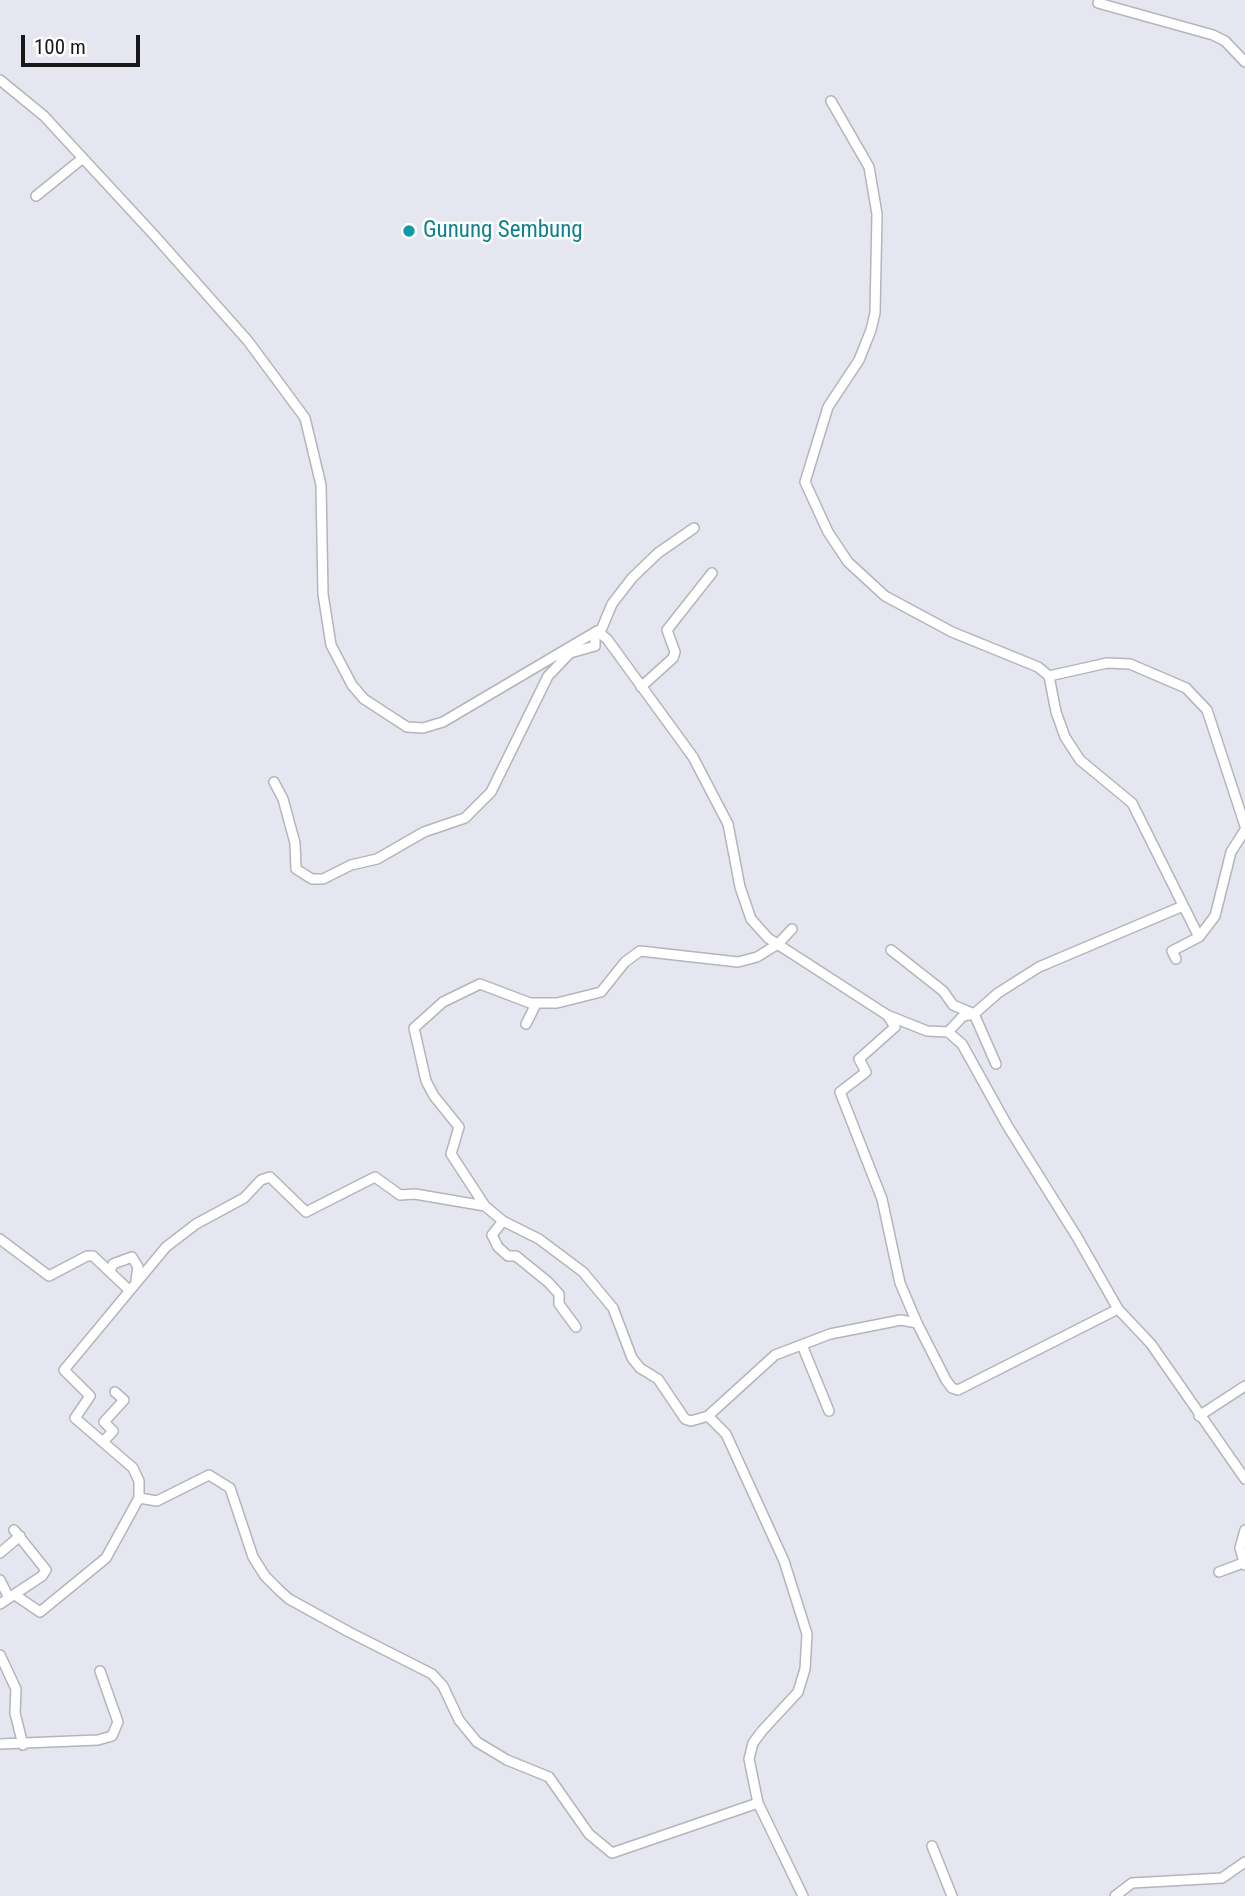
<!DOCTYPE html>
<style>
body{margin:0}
#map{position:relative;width:1245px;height:1896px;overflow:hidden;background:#e5e6ef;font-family:"Roboto Condensed",sans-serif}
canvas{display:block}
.scale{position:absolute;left:21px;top:35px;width:119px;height:32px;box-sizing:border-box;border:4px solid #18181b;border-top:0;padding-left:9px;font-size:21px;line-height:24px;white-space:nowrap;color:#18181b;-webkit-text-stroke:5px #fff;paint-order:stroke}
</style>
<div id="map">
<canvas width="1245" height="1896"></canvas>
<div class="scale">100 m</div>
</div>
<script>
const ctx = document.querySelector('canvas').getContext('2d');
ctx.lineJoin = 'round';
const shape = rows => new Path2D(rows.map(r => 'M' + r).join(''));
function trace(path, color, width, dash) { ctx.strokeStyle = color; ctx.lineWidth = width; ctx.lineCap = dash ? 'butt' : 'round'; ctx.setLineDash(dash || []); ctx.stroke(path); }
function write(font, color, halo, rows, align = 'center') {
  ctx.font = font + ' "Roboto Condensed",sans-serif'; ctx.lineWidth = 5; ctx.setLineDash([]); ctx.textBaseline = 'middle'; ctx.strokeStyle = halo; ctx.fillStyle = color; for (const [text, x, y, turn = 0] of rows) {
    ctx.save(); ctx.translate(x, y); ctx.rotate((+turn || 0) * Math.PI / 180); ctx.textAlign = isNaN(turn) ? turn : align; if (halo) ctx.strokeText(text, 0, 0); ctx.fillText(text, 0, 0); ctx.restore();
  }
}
const street = shape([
 [1098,3,1213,35,1225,41,1245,62],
 [0,80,44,116,154,235,248,341,305,418,321,485,323,594,331,645,352,685,364,699,407,727,423,728,443,722,597,631,607,639,693,757,718,805,728,824,740,887,751,919,768,938,887,1015,927,1031,948,1032,962,1044,1007,1125,1077,1237,1118,1309,1151,1344,1245,1479],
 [831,101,869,167,877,214,875,313,871,330,859,360,828,407,805,482,828,532,848,562,885,596,952,632,1038,667,1049,676,1107,663,1130,664,1186,688,1207,710,1245,826],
 [36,196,83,158],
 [1049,676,1056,712,1065,737,1080,760,1132,803,1199,937,1215,916,1231,852,1245,830],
 [641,687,673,658,675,652,667,630,712,573],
 [274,782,283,799,295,843,296,869,312,879,323,879,351,865,377,859,424,832,465,818,491,792,548,676,570,653,595,646,595,636,602,628,612,604,632,578,658,553,694,528],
 [891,950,943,991,953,1005,974,1014,996,1064],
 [1176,959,1172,951,1199,937],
 [888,1016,895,1027,859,1059,866,1072,840,1092,882,1199,900,1283,917,1323],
 [526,1024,536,1004],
 [948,1032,963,1016,974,1014,998,993,1039,967,1183,906],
 [503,1221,492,1235,498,1247,508,1256,516,1256,548,1282,559,1294,559,1304,576,1327],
 [0,1239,49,1276,87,1256,93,1256,129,1290],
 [110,1271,113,1264,132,1257,138,1267,136,1280],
 [802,1345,829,1411],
 [708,1416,691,1421,685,1419,658,1379,640,1368,632,1358,613,1308,583,1272,539,1239,503,1221,485,1206,451,1154,459,1127,434,1096,426,1081,414,1028,443,1002,480,984,530,1003,557,1003,601,992,625,962,640,951,738,962,757,957,778,944,792,929],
 [1199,1416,1245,1386],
 [103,1442,113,1431,104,1422,124,1400,115,1392],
 [139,1498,139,1481,133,1468,75,1418,90,1396,64,1370,166,1247,196,1224,244,1198,261,1180,270,1177,306,1212,375,1177,400,1195,415,1194,485,1206],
 [1245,1530,1240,1548,1245,1565],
 [0,1553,20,1536],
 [1219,1572,1243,1563],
 [0,1580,9,1598],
 [15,1595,40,1612,106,1558,139,1498,157,1501,209,1475,230,1488,253,1557,265,1576,279,1590,289,1599,349,1632,432,1674,443,1686,459,1720,477,1742,507,1760,549,1777,589,1834,612,1853,758,1803],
 [0,1604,42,1576,46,1570,14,1530],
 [0,1655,16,1689,15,1713,23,1745],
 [0,1744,98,1740,112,1736,118,1722,100,1671],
 [932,1846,952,1896],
 [803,1896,758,1803,749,1759,753,1743,762,1731,798,1692,805,1669,807,1634,784,1561,726,1434,708,1416,775,1355,830,1334,901,1320,917,1323,946,1380,952,1388,958,1390,1118,1309],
 [1115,1896,1132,1883,1222,1878,1245,1862]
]);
trace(street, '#b3b5bd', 12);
trace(street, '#fff', 9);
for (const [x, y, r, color] of [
 [409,231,7,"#0f9aa8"]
]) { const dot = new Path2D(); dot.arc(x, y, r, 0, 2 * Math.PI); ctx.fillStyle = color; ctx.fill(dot); trace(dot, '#fff', 2.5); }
write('23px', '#0d838f', '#fff', [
 ["Gunung Sembung",423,231]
], 'left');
</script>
